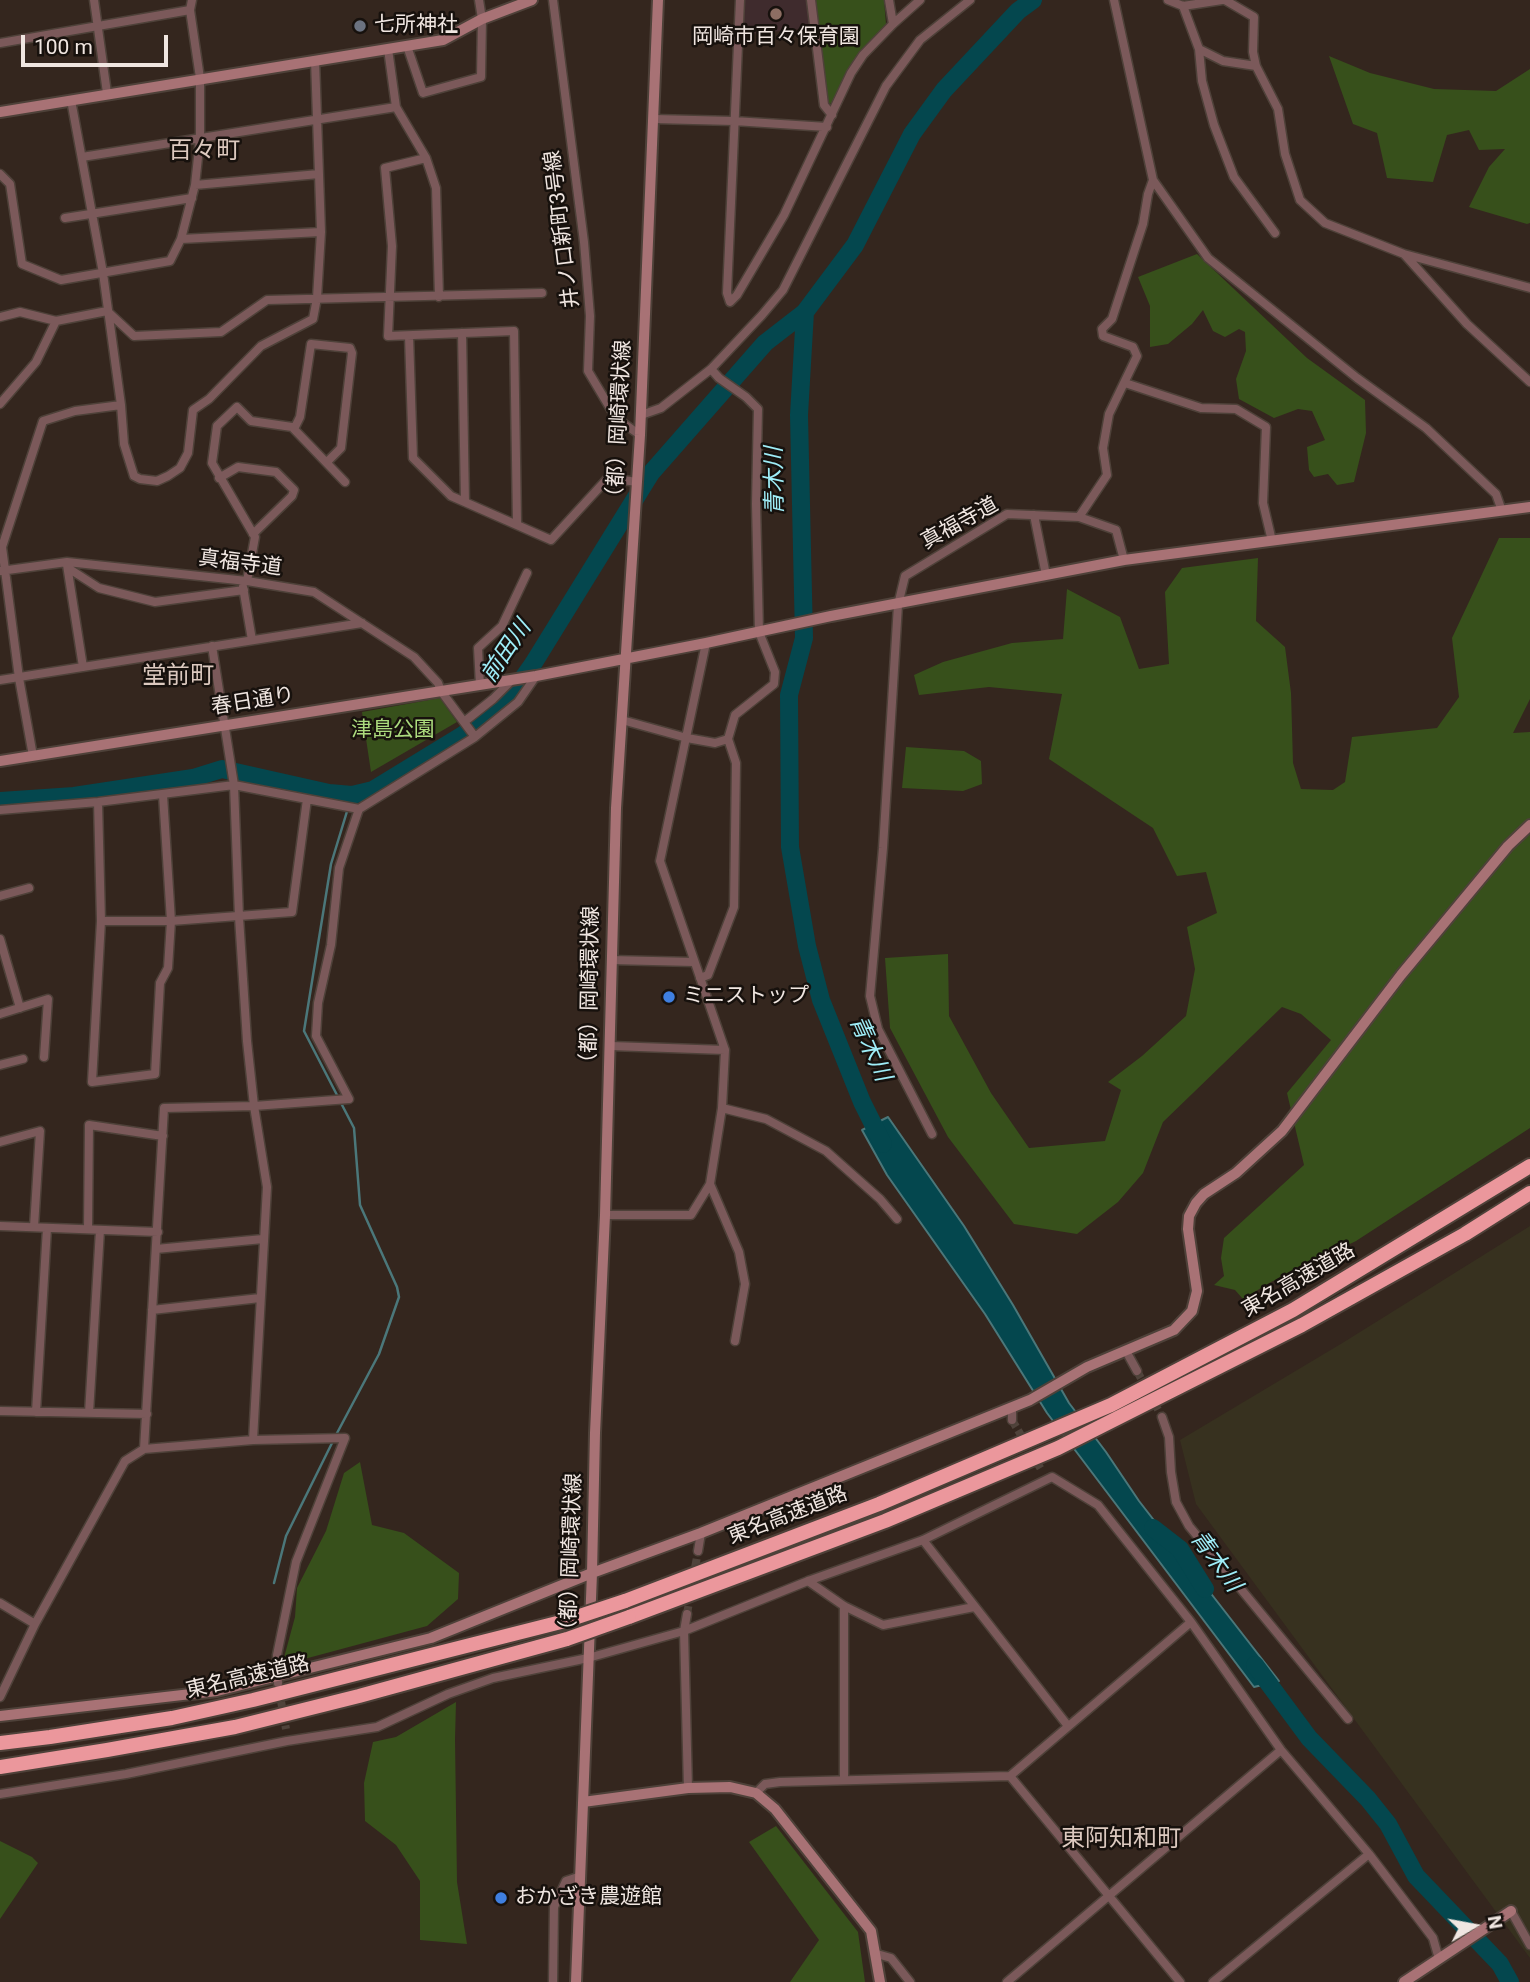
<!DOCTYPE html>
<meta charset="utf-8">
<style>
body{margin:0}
#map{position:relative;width:1530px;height:1982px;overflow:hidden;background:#34261e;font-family:Roboto,sans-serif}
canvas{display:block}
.north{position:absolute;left:1439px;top:1891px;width:70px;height:70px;-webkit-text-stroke:5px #17110d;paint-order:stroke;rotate:80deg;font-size:19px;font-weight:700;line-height:28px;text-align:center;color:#f0e6e1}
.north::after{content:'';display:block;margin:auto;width:24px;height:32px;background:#f0e6e1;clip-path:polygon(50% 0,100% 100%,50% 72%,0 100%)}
.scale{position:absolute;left:21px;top:35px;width:147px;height:32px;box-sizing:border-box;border:4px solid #f0e6e1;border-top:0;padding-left:9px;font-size:21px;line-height:24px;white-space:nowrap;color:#f0e6e1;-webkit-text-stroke:5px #17110d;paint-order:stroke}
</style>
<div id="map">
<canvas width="1530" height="1982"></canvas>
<div class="north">N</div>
<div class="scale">100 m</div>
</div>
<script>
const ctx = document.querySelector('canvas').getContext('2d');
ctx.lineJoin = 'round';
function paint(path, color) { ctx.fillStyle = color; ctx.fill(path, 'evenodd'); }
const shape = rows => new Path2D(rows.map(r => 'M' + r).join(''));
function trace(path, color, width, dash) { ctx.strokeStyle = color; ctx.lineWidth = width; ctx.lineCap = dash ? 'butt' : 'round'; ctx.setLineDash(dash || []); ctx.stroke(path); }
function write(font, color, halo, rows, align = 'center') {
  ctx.font = font + ' Roboto,"Noto Sans JP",sans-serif'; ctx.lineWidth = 5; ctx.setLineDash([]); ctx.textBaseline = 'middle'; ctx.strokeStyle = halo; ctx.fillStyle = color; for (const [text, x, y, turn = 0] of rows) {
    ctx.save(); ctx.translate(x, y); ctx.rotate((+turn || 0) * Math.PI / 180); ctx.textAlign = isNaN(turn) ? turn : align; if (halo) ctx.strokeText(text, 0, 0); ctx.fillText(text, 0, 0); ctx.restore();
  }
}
paint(shape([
 [1530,1226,1530,1958,1196,1504,1180,1440,1344,1342]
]), '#37311f');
paint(shape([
 [743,0,808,0,812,28,741,35]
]), '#3f2b2d');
paint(shape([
 [815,0,884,0,886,24,850,66,833,104,828,103],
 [1329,56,1370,73,1434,89,1496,91,1530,69,1530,223,1527,224,1469,207,1489,167,1505,149,1479,150,1469,130,1447,135,1433,182,1387,178,1377,133,1353,124],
 [1197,254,1307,358,1365,400,1366,433,1354,482,1337,485,1328,474,1314,477,1309,470,1307,447,1325,440,1312,411,1298,409,1274,418,1239,399,1236,379,1246,351,1245,332,1239,329,1225,337,1213,331,1203,310,1192,324,1168,344,1150,347,1150,306,1138,277],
 [1499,538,1530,538,1530,699,1513,733,1530,732,1530,1128,1356,1241,1271,1282,1243,1299,1235,1290,1214,1285,1224,1276,1221,1258,1224,1238,1304,1165,1287,1093,1331,1040,1301,1014,1282,1007,1163,1122,1143,1173,1118,1202,1077,1234,1014,1224,948,1137,890,1028,885,958,948,954,949,1016,991,1093,1029,1148,1105,1141,1121,1090,1108,1082,1142,1056,1186,1016,1195,969,1187,927,1217,913,1206,872,1177,876,1153,828,1049,759,1062,694,989,687,919,695,914,675,943,662,1012,643,1063,639,1067,589,1120,617,1139,669,1169,664,1165,592,1182,568,1258,558,1256,621,1285,647,1291,693,1293,763,1301,789,1333,790,1345,782,1352,737,1437,728,1459,697,1452,638],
 [440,698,457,722,371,772,362,712],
 [906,747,964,751,981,761,982,784,963,791,902,788],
 [360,1462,372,1525,404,1533,459,1573,458,1599,427,1626,282,1665,295,1617,297,1588,326,1531,344,1473],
 [456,1702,455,1739,457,1882,467,1944,420,1940,420,1881,396,1845,365,1821,364,1783,373,1742,396,1737],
 [776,1826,858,1932,865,1982,790,1982,819,1940,749,1842],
 [0,1841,32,1857,38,1863,0,1919]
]), '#37501b');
const water = shape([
 [888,1117,964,1226,1013,1305,1069,1403,1106,1452,1139,1501,1279,1681,1254,1687,1047,1413,985,1314,887,1175,862,1130,888,1117]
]);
paint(water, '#04474e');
trace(water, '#4b777a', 2);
trace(shape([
 [338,1097,304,1031,331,864,352,795],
 [336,1435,379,1354,399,1297,397,1287,360,1205,354,1128,341,1103],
 [274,1583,286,1536,333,1441]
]), '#4b777a', 2.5);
trace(shape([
 [0,801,74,796,193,778,222,769,329,793,352,795,373,790,463,735,509,698,533,664,651,473,765,343,805,312],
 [883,1144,862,1102,821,1000,807,946,790,847,789,695,804,638,799,415,805,312,855,245,912,134,944,90,1018,11,1033,0],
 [1153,1528,1180,1549,1205,1589],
 [1255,1665,1309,1738,1368,1799,1388,1824,1416,1876,1500,1964,1510,1982]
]), '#04474e', 18);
trace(shape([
 [1137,1371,1162,1417],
 [1012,1420,1042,1471],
 [687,1614,698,1551],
 [279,1690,286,1729]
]), '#50433b', 8, [8, 4]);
const street = shape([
 [94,0,107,93],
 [553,0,584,242,590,316,588,371,616,418,640,435],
 [740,0,727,293,730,302,737,295,784,215,851,73,863,55,893,24,920,0],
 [811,0,824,105,832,115],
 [889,0,893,24],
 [1114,0,1153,180,1208,258,1357,378,1426,428,1496,494,1502,511],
 [1168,0,1183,6,1222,0],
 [1225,0,1254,17,1253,52,1256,66,1278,109,1285,154,1300,200,1325,223,1404,254,1530,288],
 [1183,6,1199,49,1223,61,1256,66],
 [0,43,190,10],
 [407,46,423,93,481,77,482,19,479,0],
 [388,49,396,107,426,158,436,188,439,297],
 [1199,49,1202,81,1214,125,1234,177,1275,233],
 [654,119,734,121,827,127],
 [82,157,396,107],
 [426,158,385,168,392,246,388,336,514,331,517,523],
 [0,174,10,184,22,264,61,280,170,261,181,239,195,185,200,139,200,78,190,10,192,0],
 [195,185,319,174],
 [65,218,192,198],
 [181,239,321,232],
 [1405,255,1467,324,1530,382],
 [107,311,134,336,221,332,267,300,542,293],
 [0,317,20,312,56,321,107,311],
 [462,333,465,502],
 [409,336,413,458,451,496,551,540,608,478,637,482],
 [1125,383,1201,408,1236,409,1266,427,1263,503,1272,541],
 [0,404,36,362,56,321],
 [121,405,124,444,134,476,140,479,157,481,168,476,180,468,188,453,193,410,209,399,261,346,313,319,317,298,321,232,315,60],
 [641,415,661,408,711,369,762,315,783,290,886,86,920,40,970,0],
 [294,429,300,417,311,344,350,348,352,353,341,448,327,462],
 [219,478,238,467,276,472,294,490,292,496,253,534],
 [1034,515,1046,575],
 [1079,517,1107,475,1103,448,1109,414,1137,356,1133,347,1103,336,1102,329,1112,319,1143,224,1148,194,1153,180],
 [67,565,83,667],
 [68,568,99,588,155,602,244,590],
 [0,571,67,562,247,581,314,592,414,657,438,683,441,691,475,737],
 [247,581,255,537,212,463,217,426,237,407,251,421,292,427,345,482],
 [243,587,252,640],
 [706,643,660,861,725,1050,722,1108,710,1184,739,1252,745,1284,735,1341],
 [212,646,234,785,239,917,247,1041,254,1106,267,1187,253,1440],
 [0,680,362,623],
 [480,685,478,648,502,626,527,573],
 [622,720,687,738,715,743,728,739,735,715,774,684,775,672,759,632,756,504,758,409,746,397,719,378,711,369],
 [464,722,493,699,512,680],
 [33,756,19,678,2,547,43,421,75,411,121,405,103,273,71,100],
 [98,802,101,921,92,1082,155,1074,160,983,168,968,171,921,163,795],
 [0,810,98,802,234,785,359,809],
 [0,896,29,888],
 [101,921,171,921,292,912,307,799],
 [0,939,20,1008],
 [611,960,694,962],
 [700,978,708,975,734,907,736,763,728,739],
 [0,1014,48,999,44,1057],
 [611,1046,725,1050],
 [0,1065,23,1059],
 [722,1108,766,1119,826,1151,880,1199,897,1219],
 [932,1134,878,1029,870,996,883,848,898,605,905,576,1007,514,1079,517,1116,530,1124,560],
 [0,1142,40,1131,34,1227],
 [605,1215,691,1215,710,1184],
 [0,1226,158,1232],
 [88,1229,89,1125,163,1136],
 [156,1249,263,1239],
 [152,1310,260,1298],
 [1126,1351,1137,1371],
 [0,1411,147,1414],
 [36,1412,47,1228],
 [89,1413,100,1230],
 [1162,1417,1169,1437,1171,1472,1176,1502,1189,1526,1348,1719],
 [1012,1420,1012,1407],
 [144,1449,164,1108,254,1106,349,1099,316,1036,318,1003,331,945,339,868,359,809,475,737,518,702,536,676],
 [923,1540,1068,1726],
 [698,1551,701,1533],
 [808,1581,844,1606,883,1625,974,1607],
 [0,1603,35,1624],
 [687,1614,684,1631,688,1788],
 [0,1697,35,1624,125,1461,144,1449,253,1440,345,1438,296,1562,277,1655,278,1683],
 [1010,1776,1180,1982],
 [844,1779,844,1606],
 [756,1793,765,1784,780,1782,1010,1776,1191,1622],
 [0,1794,126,1774,287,1741,377,1727,448,1694,493,1678,588,1658,684,1631,808,1581,923,1540,1052,1477,1098,1505,1191,1622,1281,1750,1369,1854,1433,1938,1439,1959],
 [1511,1911,1530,1945],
 [877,1954,891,1958,910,1982],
 [553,1982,554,1907,566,1881,581,1876],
 [1007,1982,1281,1750],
 [1213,1982,1369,1854]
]);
const secondary = shape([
 [0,112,443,40,482,19,532,0],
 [0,761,536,676,706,643,831,616,1124,560,1530,507],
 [0,1716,217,1691,431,1638,592,1573,701,1533,1030,1400,1087,1367,1174,1330,1192,1311,1197,1291,1188,1229,1189,1216,1196,1203,1204,1194,1236,1173,1282,1131,1401,975,1508,846,1530,825],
 [583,1802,688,1788,730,1787,756,1793,775,1809,871,1931,880,1982],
 [576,1982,592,1573,595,1433,605,1215,616,808,640,435,658,0],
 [1404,1982,1511,1911]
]);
const highway = shape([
 [625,1601,879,1504,1111,1405,1293,1310,1530,1166],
 [629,1617,885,1521,1058,1448,1302,1325,1465,1234,1530,1193],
 [0,1743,50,1737,172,1718,253,1700,565,1621],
 [0,1767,107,1750,235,1727,359,1696,567,1639]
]);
trace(street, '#4e4139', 11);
trace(secondary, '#4e4139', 14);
trace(highway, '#4e4139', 18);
trace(street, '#7b595a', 8);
trace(secondary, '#a87275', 10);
trace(highway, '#eb979c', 14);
const highwayBridge = shape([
 [565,1621,625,1601],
 [567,1639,629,1617]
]);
trace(highwayBridge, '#4e4139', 18, []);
trace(highwayBridge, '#eb979c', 14);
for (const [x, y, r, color] of [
 [776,14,7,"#8d6e63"],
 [360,26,7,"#6b7280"],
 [669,997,7,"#3f7fe0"],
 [501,1898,7,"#3f7fe0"]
]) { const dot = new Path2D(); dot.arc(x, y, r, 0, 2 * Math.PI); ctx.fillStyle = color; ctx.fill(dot); trace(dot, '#17110d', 2.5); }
write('21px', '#f0e6e1', '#17110d', [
 ["七所神社",374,26],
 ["岡崎市百々保育園",776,38,"center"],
 ["ミニストップ",683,997],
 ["おかざき農遊館",515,1898]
], 'left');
write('21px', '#f0e6e1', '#17110d', [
 ["井ノ口新町3号線",563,229,-97],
 ["（都）岡崎環状線",620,424,-87],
 ["真福寺道",960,524,-29],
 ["真福寺道",240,564,7],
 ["春日通り",253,702,-9],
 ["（都）岡崎環状線",591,990,-89],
 ["東名高速道路",1299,1281,-30],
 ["東名高速道路",788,1516,-21],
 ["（都）岡崎環状線",572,1557,-88],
 ["東名高速道路",248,1678,-13]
]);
write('21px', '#acdb7e', '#17110d', [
 ["津島公園",393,731]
]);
write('italic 23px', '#9feef8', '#17110d', [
 ["青木川",776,481,-91],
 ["前田川",507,652,-56],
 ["青木川",869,1049,66],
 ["青木川",1215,1562,54]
]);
write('24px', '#dcc9bf', '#17110d', [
 ["百々町",204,152],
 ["堂前町",178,677],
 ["東阿知和町",1121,1840]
]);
</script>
